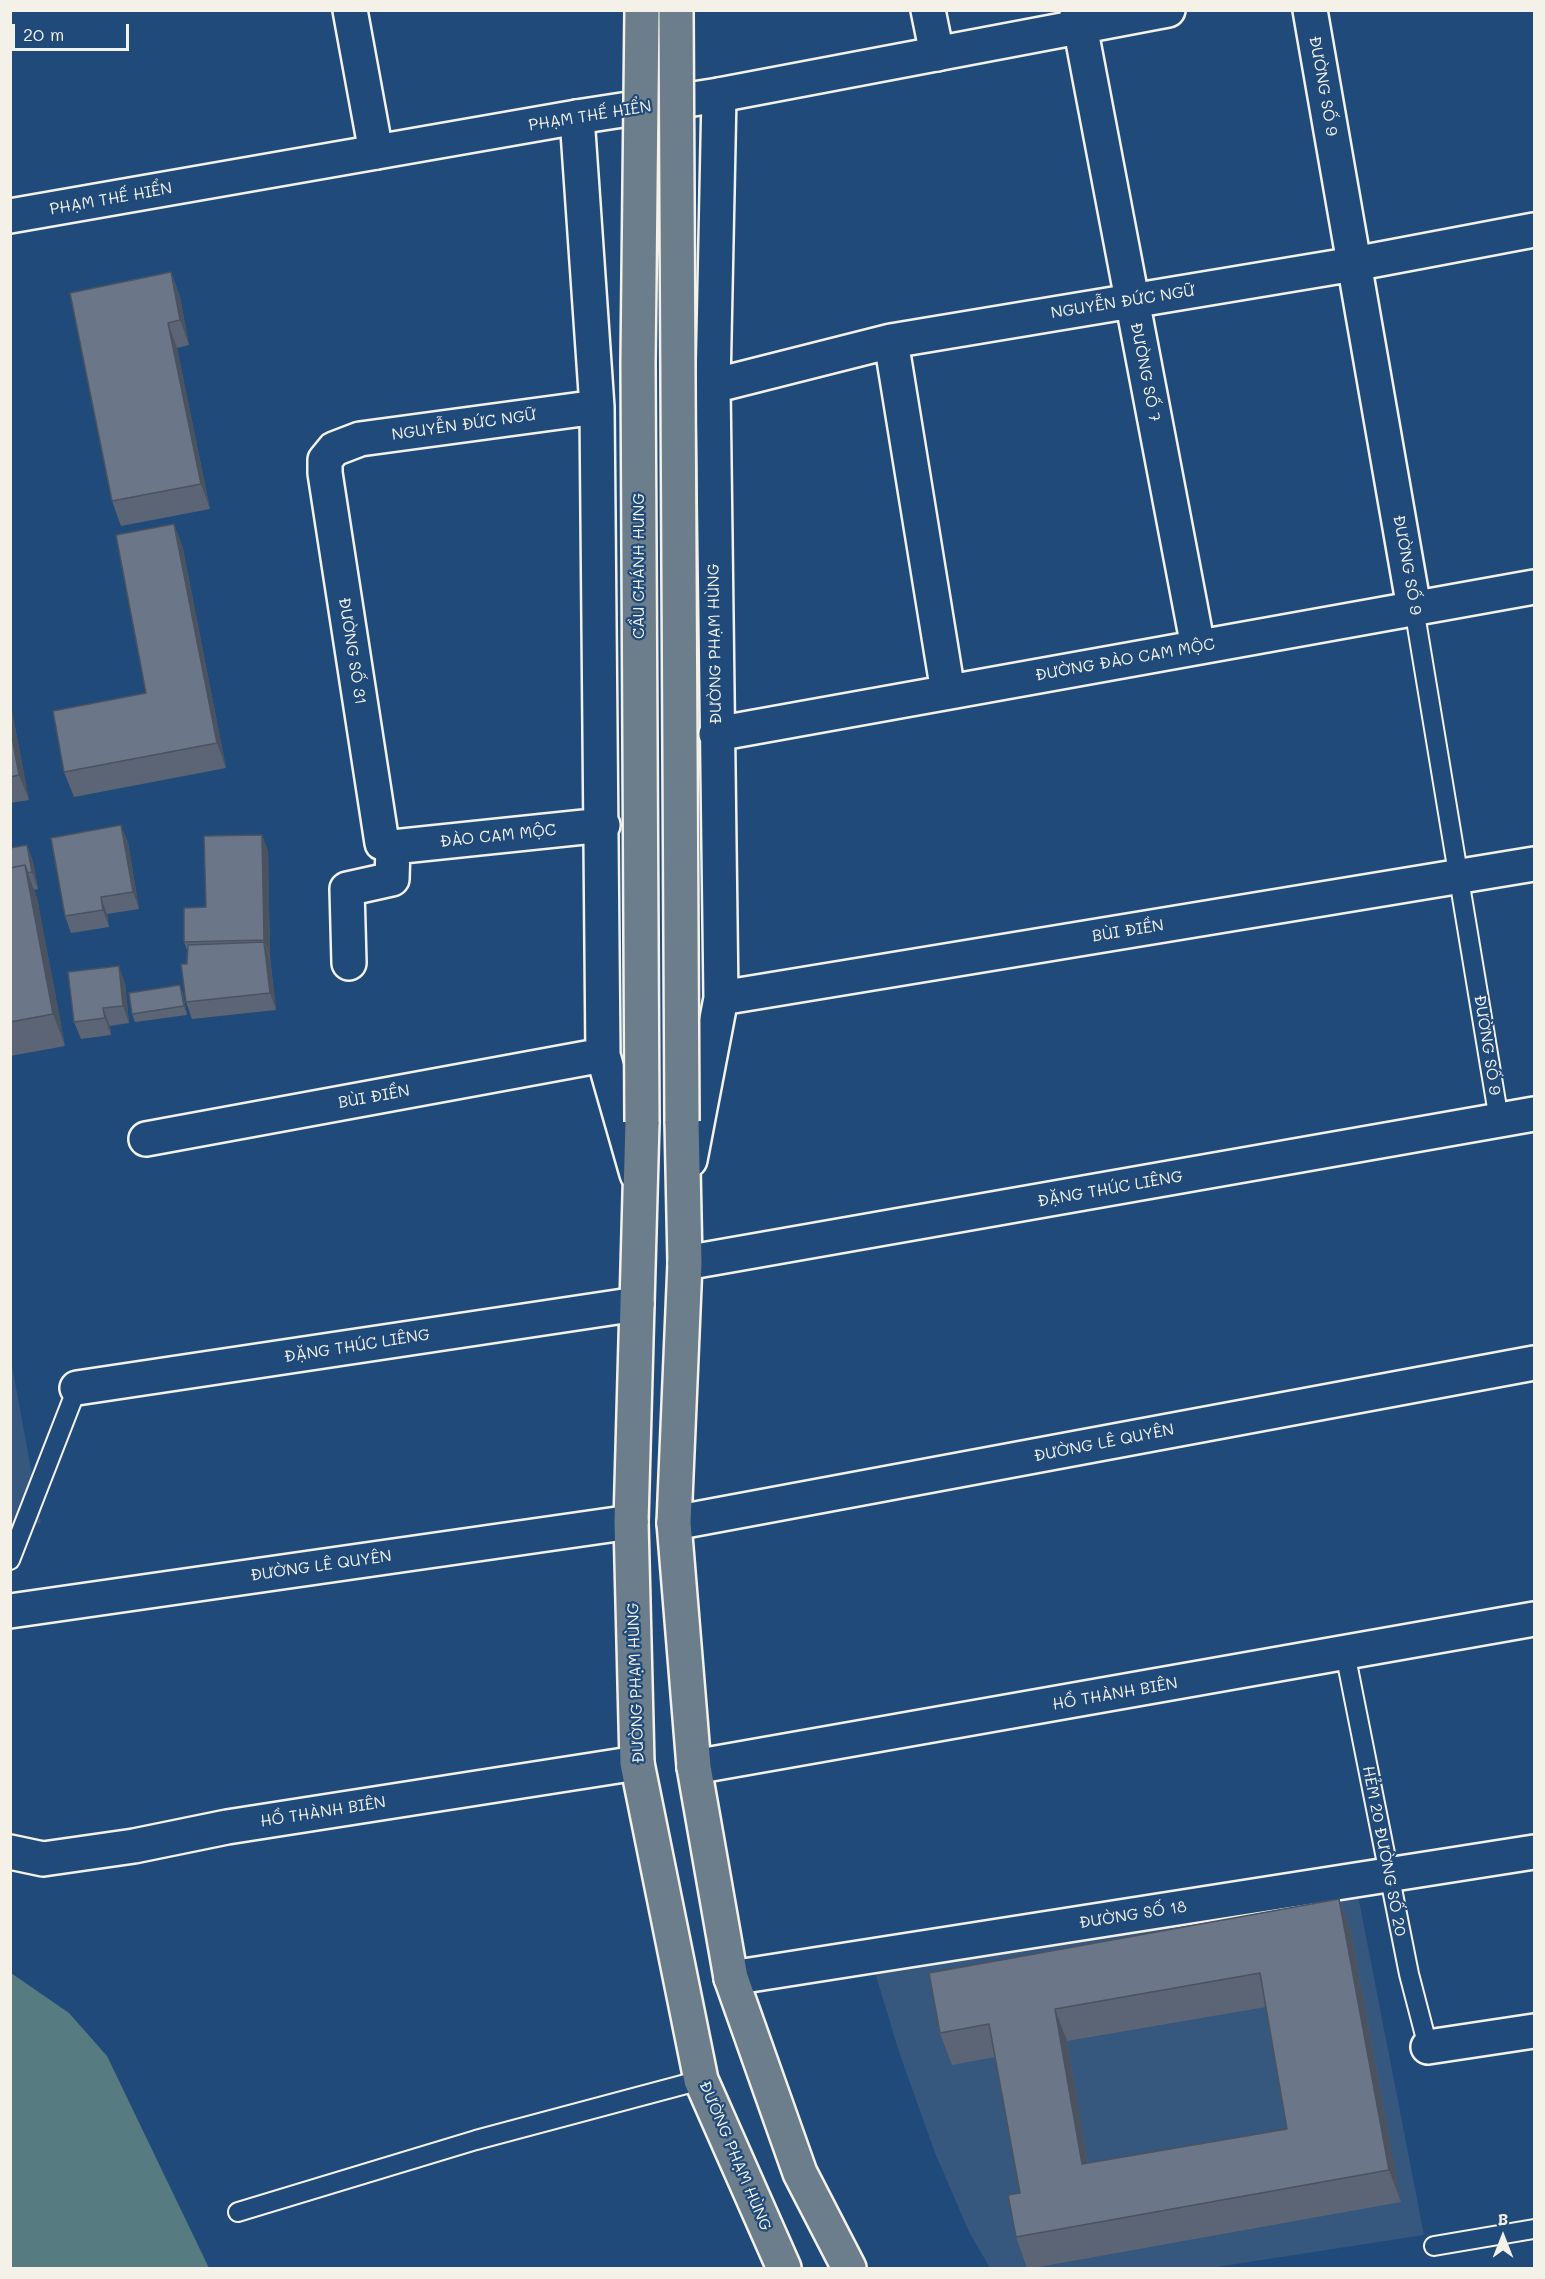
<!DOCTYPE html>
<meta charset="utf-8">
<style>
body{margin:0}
#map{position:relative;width:1545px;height:2279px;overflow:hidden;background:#1f4a7a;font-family:Mali,sans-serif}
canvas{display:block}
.frame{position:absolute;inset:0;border:12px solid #f4f1e8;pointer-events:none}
.north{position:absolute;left:1473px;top:2207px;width:60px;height:60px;-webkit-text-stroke:4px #1f4a7a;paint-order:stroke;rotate:0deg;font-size:16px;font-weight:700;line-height:24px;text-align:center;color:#f4f1e8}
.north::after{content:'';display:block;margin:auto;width:21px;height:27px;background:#f4f1e8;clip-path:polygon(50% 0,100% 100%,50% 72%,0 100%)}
.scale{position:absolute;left:12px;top:24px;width:117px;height:27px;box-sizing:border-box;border:3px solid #f4f1e8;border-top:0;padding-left:8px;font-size:18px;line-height:21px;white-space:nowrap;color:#f4f1e8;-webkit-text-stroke:4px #1f4a7a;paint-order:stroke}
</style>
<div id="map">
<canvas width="1545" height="2279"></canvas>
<div class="frame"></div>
<div class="north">B</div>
<div class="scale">20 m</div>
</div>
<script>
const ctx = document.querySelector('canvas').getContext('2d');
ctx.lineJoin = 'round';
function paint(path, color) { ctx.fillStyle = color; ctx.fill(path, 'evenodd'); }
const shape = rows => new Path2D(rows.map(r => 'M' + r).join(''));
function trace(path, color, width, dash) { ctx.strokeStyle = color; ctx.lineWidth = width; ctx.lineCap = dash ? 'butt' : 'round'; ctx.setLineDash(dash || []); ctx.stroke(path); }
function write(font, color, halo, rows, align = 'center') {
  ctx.font = font + ' Mali,sans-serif'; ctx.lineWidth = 4.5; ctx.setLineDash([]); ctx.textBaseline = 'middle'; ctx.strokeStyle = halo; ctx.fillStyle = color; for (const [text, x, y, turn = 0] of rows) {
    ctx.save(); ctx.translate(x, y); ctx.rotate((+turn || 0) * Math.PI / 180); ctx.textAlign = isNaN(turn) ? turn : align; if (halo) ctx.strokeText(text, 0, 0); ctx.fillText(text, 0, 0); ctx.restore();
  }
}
paint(shape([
 [10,1355,41,1523,11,1529,10,1529],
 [1357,1890,1424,2235,1210,2268,990,2268,970,2234,935,2153,899,2052,874,1969]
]), '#36577e');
paint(shape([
 [11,1973,69,2013,107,2056,209,2268,11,2268]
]), '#567b81');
const lane = shape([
 [1414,608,1499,1120],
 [10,1560,77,1388],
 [1345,1653,1409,1974,1428,2047],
 [238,2212,476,2140,701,2080],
 [1434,2246,1534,2229]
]);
const street = shape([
 [350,10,376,152],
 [928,10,937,54],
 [1077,10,1198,647],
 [1310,10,1414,608],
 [577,117,597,407,603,1055,637,1174],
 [891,341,948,692],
 [713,386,891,341,1354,264,1534,230],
 [597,407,360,439,334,449,325,460,325,473,382,843,393,847,603,825],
 [716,734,1534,587],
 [349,963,347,889,392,879,393,847],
 [721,998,1534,864],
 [146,1139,603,1055],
 [690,1160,721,998,713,386,719,95],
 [685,1263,1534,1114],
 [77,1388,637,1304],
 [674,1523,1534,1363],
 [10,1611,631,1522],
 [694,1767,1534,1619],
 [10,1852,43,1859,134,1846,227,1827,637,1763],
 [731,1978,1534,1852],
 [1428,2047,1534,2031]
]);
const secondary = shape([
 [10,216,577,117,719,95,1168,10]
]);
const primary = shape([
 [682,1121,685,1263,674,1523,694,1767,731,1978,800,2173,849,2268],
 [642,1122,631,1522,637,1763,701,2080,784,2268]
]);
trace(lane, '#f4f1e8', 22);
trace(street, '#f4f1e8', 38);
trace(secondary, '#f4f1e8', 38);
trace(primary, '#f4f1e8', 38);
trace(lane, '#1f4a7a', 18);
trace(street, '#1f4a7a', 33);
trace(secondary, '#1f4a7a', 33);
trace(primary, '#6c7d8b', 33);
const primaryBridge = shape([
 [642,10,638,363,642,1122],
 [676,10,682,1121]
]);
trace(primaryBridge, '#f4f1e8', 38, []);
trace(primaryBridge, '#6c7d8b', 33);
paint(shape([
 [171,272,180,297,189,345,177,348,210,509,121,526,112,501],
 [174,524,183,549,226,768,74,797,64,772,146,693],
 [10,701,29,800,10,803],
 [262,835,268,852,270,957,276,1010,192,1019,186,1002,187,950,184,942,206,907],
 [128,842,139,909,107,914,109,927,71,933,65,916],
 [27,845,33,862,38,889,34,890,37,898,65,1046,10,1056,10,848],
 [125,983,129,1023,110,1026,111,1035,81,1039,74,1022],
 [180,985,183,994,187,1015,135,1022,132,1014],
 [1339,1899,1351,1931,1401,2202,1033,2268,1027,2268,1016,2237,1020,2193,995,2057,952,2065,940,2033],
 [1266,2007,1287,2129,1088,2163,1067,2041]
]), '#5c6576');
paint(shape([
 [171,272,180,297,189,345,180,320],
 [168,323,177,348,210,509,201,484],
 [174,524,183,549,226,768,217,743],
 [10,701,29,800,19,775,10,726],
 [121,825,128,842,139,909,133,892],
 [262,835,268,852,270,957,264,940],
 [27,845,33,862,38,889,32,872],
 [25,865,37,898,65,1046,53,1014],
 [101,897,107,914,109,927,103,910],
 [264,942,270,959,276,1010,270,993],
 [119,966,125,983,129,1023,123,1006],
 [180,985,183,994,187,1015,184,1006],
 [103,1008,110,1026,111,1035,105,1018],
 [1339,1899,1351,1931,1401,2202,1389,2170],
 [1055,2009,1067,2041,1094,2197,1082,2164]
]), '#4b5360');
const building = shape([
 [171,272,180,320,168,323,201,484,112,501,70,293,171,272],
 [174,524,217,743,64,772,53,711,146,693,116,535,174,524],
 [10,726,19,775,10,777,10,726],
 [121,825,133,892,101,897,103,910,65,916,51,838,121,825],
 [262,835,264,940,184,942,184,908,206,907,204,836,262,835],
 [27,845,32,872,28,873,25,865,10,868,10,848,27,845],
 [25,865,53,1014,10,1022,10,868,25,865],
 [264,942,270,993,186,1002,181,964,187,964,188,945,264,942],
 [119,966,123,1006,103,1008,105,1018,74,1022,68,972,119,966],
 [180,985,184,1006,132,1014,129,993,180,985],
 [1339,1899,1389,2170,1016,2237,1008,2195,1020,2193,989,2024,940,2033,929,1973,1339,1899],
 [1260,1973,1287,2129,1082,2164,1055,2009,1260,1973]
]);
paint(building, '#6b7689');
trace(building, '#4b5360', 1.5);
write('16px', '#f4f1e8', '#1f4a7a', [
 ["ĐƯỜNG SỐ 9",1323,86,80],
 ["PHẠM THẾ HIỂN",590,116,-9],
 ["PHẠM THẾ HIỂN",111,199,-10],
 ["NGUYỄN ĐỨC NGỮ",1123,302,-9],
 ["ĐƯỜNG SỐ 7",1145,372,79],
 ["NGUYỄN ĐỨC NGỮ",464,425,-8],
 ["ĐƯỜNG SỐ 9",1407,565,80],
 ["CẦU CHÁNH HƯNG",639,566,-90],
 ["ĐƯỜNG PHẠM HÙNG",715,644,-91],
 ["ĐƯỜNG SỐ 31",352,651,81],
 ["ĐƯỜNG ĐÀO CAM MỘC",1125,660,-10],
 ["ĐÀO CAM MỘC",498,836,-6],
 ["BÙI ĐIỀN",1128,931,-9],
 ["ĐƯỜNG SỐ 9",1487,1045,81],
 ["BÙI ĐIỀN",374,1097,-10],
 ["ĐẶNG THÚC LIÊNG",1110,1189,-10],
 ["ĐẶNG THÚC LIÊNG",357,1346,-9],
 ["ĐƯỜNG LÊ QUYÊN",1104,1443,-11],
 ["ĐƯỜNG LÊ QUYÊN",321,1566,-8],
 ["ĐƯỜNG PHẠM HÙNG",636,1683,-92],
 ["HỒ THÀNH BIÊN",1115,1694,-10],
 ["HỒ THÀNH BIÊN",323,1812,-9],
 ["HẺM 20 ĐƯỜNG SỐ 20",1384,1851,79],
 ["ĐƯỜNG SỐ 18",1133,1915,-9],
 ["ĐƯỜNG PHẠM HÙNG",735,2156,67]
]);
</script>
